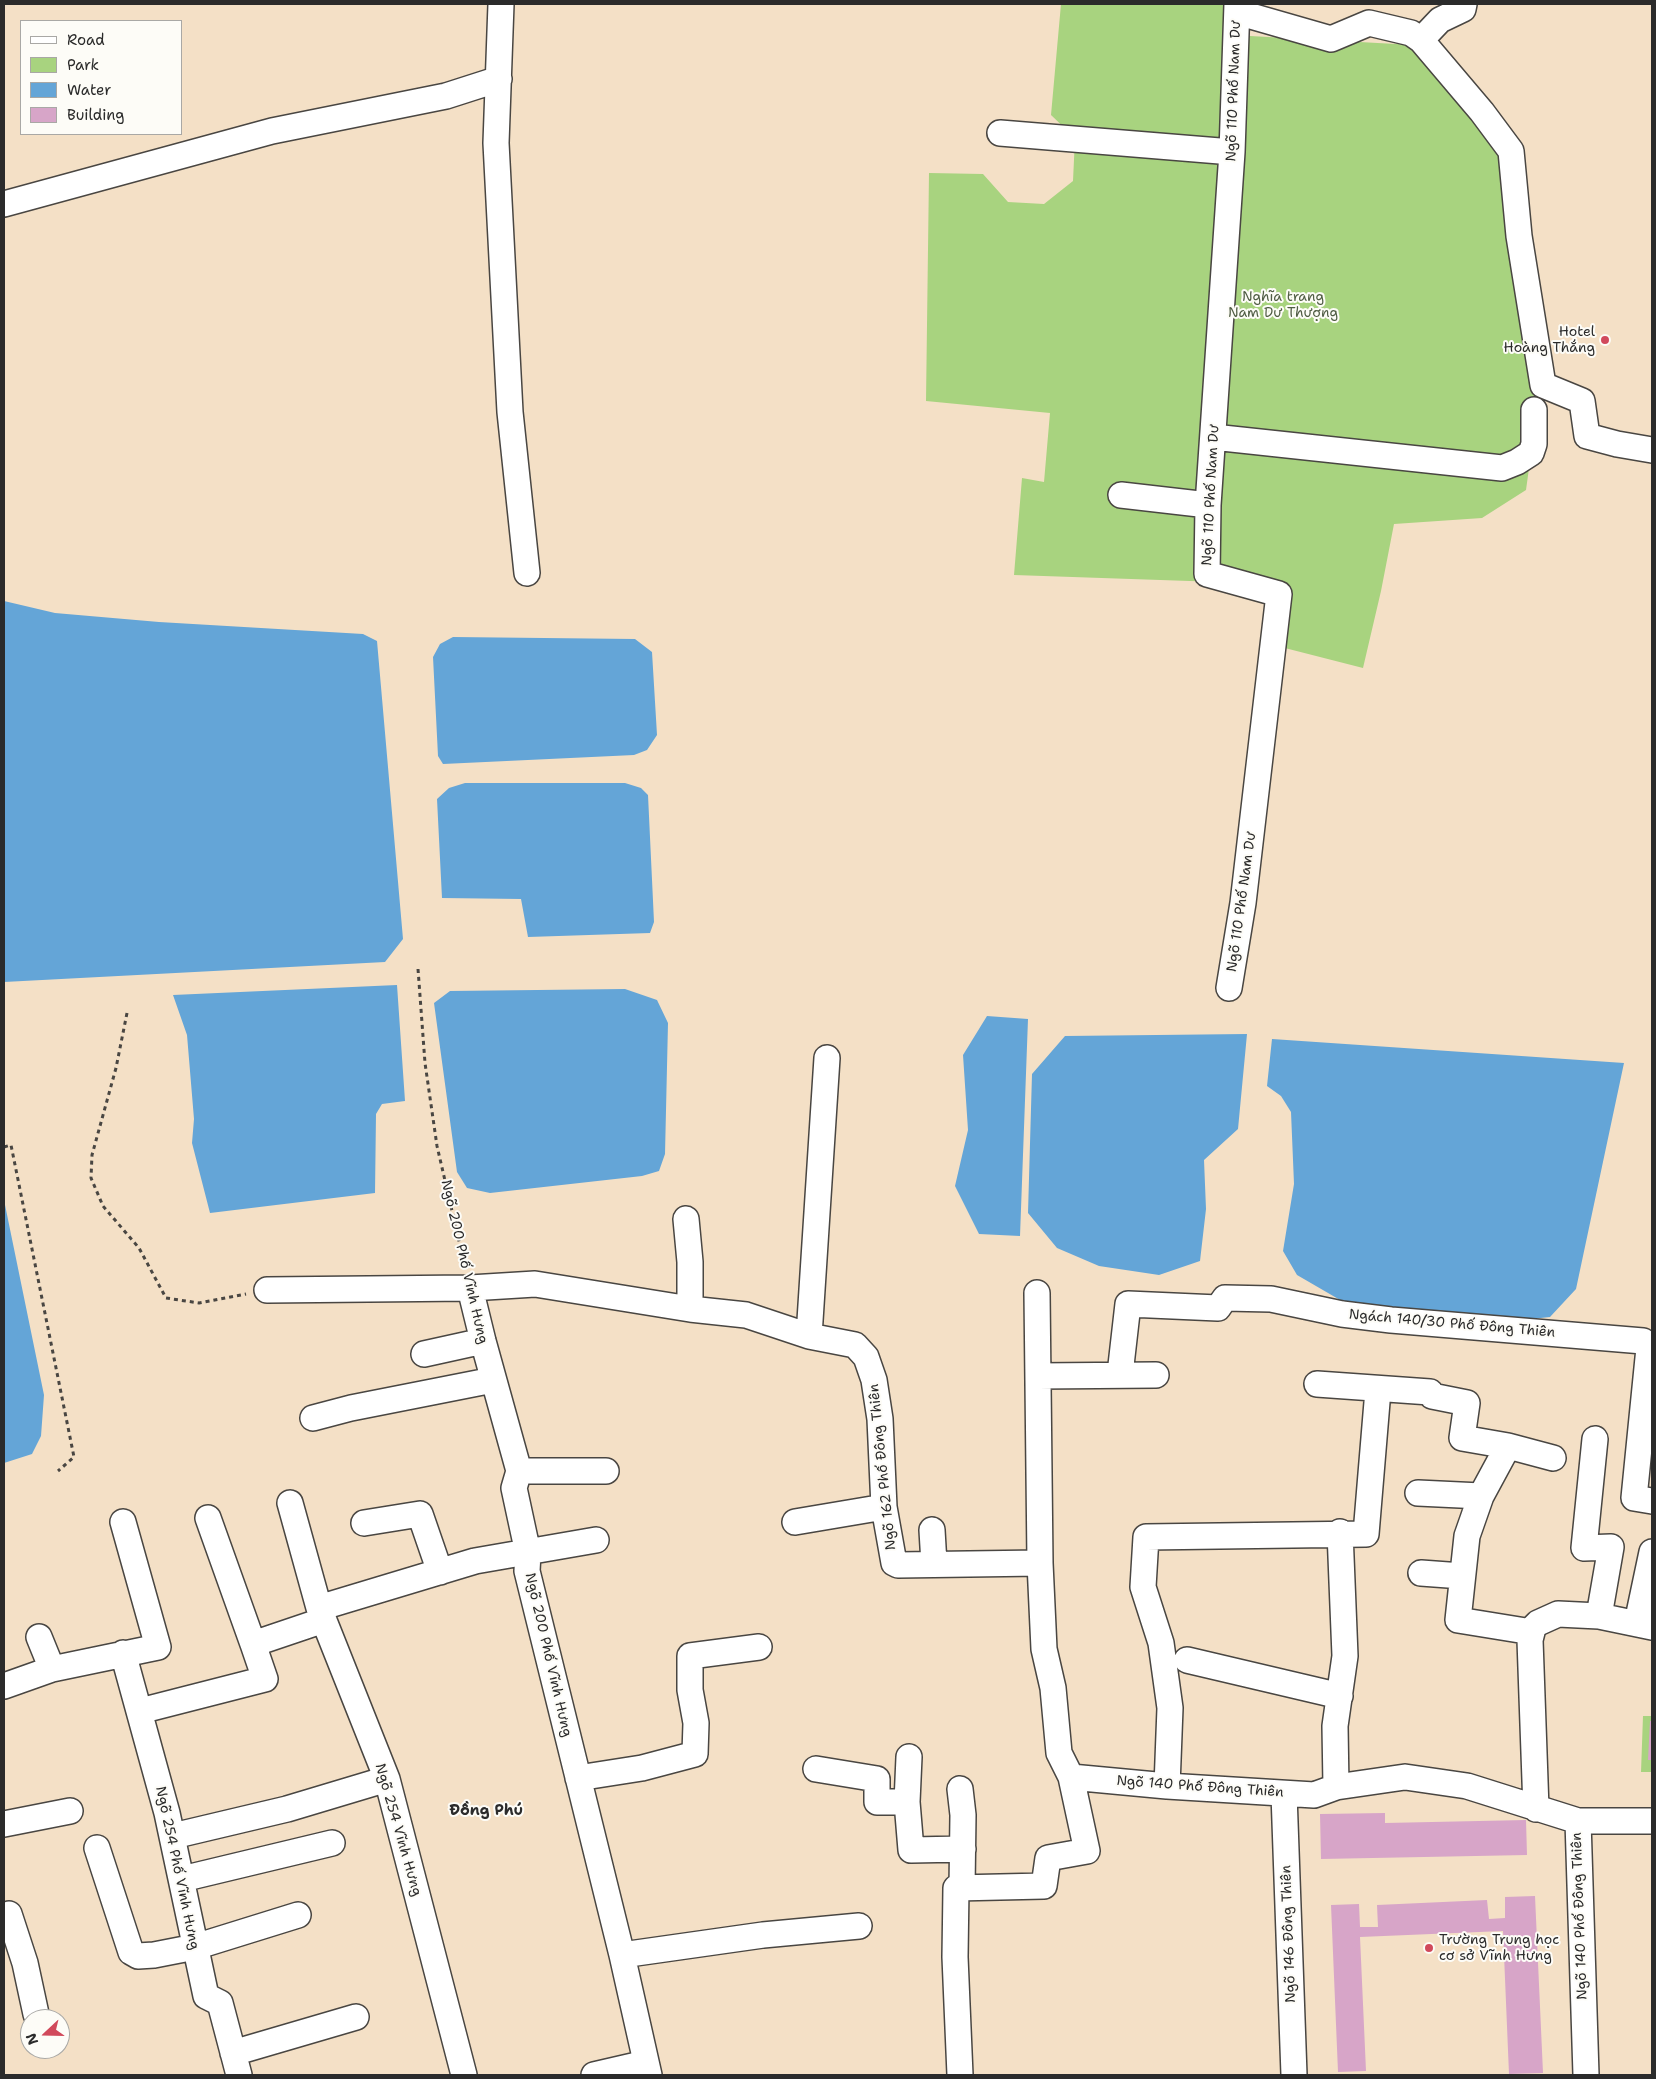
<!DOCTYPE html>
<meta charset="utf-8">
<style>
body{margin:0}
#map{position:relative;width:1656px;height:2079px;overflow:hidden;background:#f4e0c6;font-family:"Shantell Sans",sans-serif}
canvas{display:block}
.frame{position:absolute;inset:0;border:5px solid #2b2b2b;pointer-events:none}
.legend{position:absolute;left:20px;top:20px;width:162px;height:115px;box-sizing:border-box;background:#fdfcf7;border:1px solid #a9a8a5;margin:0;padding:6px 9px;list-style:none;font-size:15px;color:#2b2b2b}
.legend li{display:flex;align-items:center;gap:10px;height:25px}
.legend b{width:25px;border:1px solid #a9a8a5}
.north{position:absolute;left:20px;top:2009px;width:50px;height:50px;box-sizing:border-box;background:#fdfcf7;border:1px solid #a9a8a5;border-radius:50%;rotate:249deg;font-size:14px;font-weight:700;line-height:20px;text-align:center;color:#2b2b2b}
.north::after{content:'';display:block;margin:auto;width:18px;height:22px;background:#d1495b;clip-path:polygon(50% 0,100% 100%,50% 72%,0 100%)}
</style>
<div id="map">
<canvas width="1656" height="2079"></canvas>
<div class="frame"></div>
<ul class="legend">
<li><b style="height:6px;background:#fff"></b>Road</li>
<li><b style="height:14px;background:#a8d37f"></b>Park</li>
<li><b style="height:14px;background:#64a5d7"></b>Water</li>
<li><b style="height:14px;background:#d7a5c8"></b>Building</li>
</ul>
<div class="north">N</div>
</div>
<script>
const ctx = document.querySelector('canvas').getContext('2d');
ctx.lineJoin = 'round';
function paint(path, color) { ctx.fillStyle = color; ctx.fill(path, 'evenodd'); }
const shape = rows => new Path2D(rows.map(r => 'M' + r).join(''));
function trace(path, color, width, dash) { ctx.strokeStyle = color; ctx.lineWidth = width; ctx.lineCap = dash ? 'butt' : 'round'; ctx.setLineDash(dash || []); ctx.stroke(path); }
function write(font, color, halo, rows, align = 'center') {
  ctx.font = font + ' "Shantell Sans",sans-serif'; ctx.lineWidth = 4; ctx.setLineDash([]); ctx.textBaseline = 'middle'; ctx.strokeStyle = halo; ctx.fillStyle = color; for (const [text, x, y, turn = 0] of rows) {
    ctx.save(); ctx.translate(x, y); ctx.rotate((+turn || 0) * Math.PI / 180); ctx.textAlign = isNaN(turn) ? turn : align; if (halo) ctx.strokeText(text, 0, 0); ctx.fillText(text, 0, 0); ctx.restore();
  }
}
paint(shape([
 [1061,4,1233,4,1232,35,1414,45,1493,132,1513,185,1541,381,1526,490,1482,518,1394,524,1381,591,1363,668,1277,646,1268,596,1219,582,1014,575,1022,478,1044,482,1050,413,926,401,929,173,983,174,1008,202,1044,204,1073,181,1075,138,1051,115],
 [1643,1716,1652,1716,1652,1772,1641,1772]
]), '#a8d37f');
paint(shape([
 [4,601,55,613,159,622,363,634,377,641,403,939,385,962,4,982],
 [453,637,635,639,652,652,657,735,647,750,634,755,443,764,438,756,433,657,440,644],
 [465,783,625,783,641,788,648,795,654,922,650,933,528,937,521,899,442,898,437,799,449,788],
 [397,985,405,1101,382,1104,376,1114,375,1193,210,1213,192,1143,194,1119,187,1035,173,995],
 [625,989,657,1000,668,1023,665,1154,659,1171,642,1176,490,1193,467,1188,457,1172,434,1003,450,991],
 [987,1016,1028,1019,1020,1236,979,1234,955,1186,968,1130,963,1055],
 [1247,1034,1238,1129,1204,1160,1206,1209,1200,1261,1159,1275,1099,1266,1057,1248,1028,1213,1032,1074,1065,1036],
 [1272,1039,1624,1063,1576,1289,1550,1317,1512,1321,1347,1304,1297,1275,1283,1251,1294,1184,1291,1112,1281,1096,1267,1086],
 [4,1200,44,1395,41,1436,32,1454,4,1463]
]), '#64a5d7');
paint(shape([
 [1650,1721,1652,1721,1652,1760,1648,1760],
 [1385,1813,1385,1823,1526,1820,1527,1855,1321,1859,1320,1814],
 [1535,1896,1543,2073,1509,2074,1503,1931,1360,1937,1366,2071,1338,2072,1331,1905,1359,1904,1360,1927,1378,1927,1377,1905,1487,1900,1489,1919,1505,1918,1505,1897]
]), '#d7a5c8');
const minor = shape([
 [501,4,496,143,510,412,527,573],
 [1237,12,1331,39,1369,23,1411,33,1421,40,1482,112,1511,151,1519,236,1543,385,1582,401,1587,436,1617,444,1652,450],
 [1421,40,1440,20,1463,9,1464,4],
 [1000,133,1232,152],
 [4,204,272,131,446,96,499,79],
 [1213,437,1502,468,1517,462,1531,453,1534,444,1534,410],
 [1121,495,1208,505],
 [1229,988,1243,903,1279,594,1207,574,1208,505,1232,152,1237,4],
 [686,1219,690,1262,690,1309],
 [470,1288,483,1341,519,1471,514,1488,528,1553,527,1571,622,1955,649,2075],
 [267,1290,470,1288,535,1284,690,1309,746,1315,809,1336,855,1345,866,1357,874,1380,880,1419,884,1507,894,1563,898,1565,1040,1563],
 [809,1336,827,1058],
 [424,1354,483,1341],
 [1120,1374,1128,1304,1218,1308,1225,1298,1271,1299,1342,1314,1391,1320,1643,1341,1649,1348,1634,1498,1652,1501],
 [1038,1376,1156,1375],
 [1317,1384,1430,1392,1432,1396,1467,1403,1462,1438,1508,1446,1481,1496,1467,1536,1458,1620,1532,1632],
 [313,1418,351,1408,493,1380],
 [1595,1439,1584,1548,1611,1547,1599,1616],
 [1508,1446,1553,1458],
 [519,1471,606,1471],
 [1418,1493,1481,1496],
 [290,1503,319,1608,387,1779,464,2075],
 [208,1518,253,1644,324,1620],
 [795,1522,884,1507],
 [364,1523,420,1514,440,1572],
 [932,1530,934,1564],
 [1421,1573,1462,1576],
 [319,1608,475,1561,596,1540],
 [1637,1623,1652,1552],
 [39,1637,52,1669,158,1647,123,1522],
 [123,1653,167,1813,206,1996,220,2003,239,2075],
 [1187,1660,1340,1696],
 [4,1686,52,1669],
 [140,1711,265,1679,253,1644],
 [909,1757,907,1802,911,1850,963,1849],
 [816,1769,877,1779,877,1802,907,1802],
 [1071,1777,1167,1786,1314,1795,1336,1787,1405,1777,1467,1786,1578,1821,1652,1821],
 [578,1778,642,1768,695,1754,696,1723,690,1690,690,1656,759,1647],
 [1167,1786,1170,1708,1161,1643,1143,1587,1146,1537,1366,1534,1378,1390],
 [1336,1787,1335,1726,1345,1656,1340,1532],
 [960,1789,963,1815,962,1888],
 [1284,1794,1294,2075],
 [1536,1809,1530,1640,1533,1628,1538,1623,1558,1614,1599,1616,1652,1627],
 [1578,1821,1586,2075],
 [4,1824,70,1811],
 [173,1836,287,1809,387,1779],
 [97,1848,131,1952,138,1956,154,1955,195,1947,298,1915],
 [182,1879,332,1843],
 [4,1916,9,1914,25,1963,36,2014],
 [622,1955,763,1935,859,1926],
 [233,2053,356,2017],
 [594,2075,646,2063],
 [960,2075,955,1957,956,1888,1044,1886,1048,1858,1087,1851,1071,1777,1059,1753,1053,1688,1044,1649,1040,1563,1037,1293]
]);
trace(minor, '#494642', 28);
trace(shape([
 [418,969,425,1063,437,1146,465,1267],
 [127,1013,116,1068,92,1155,91,1178,103,1206,139,1248,166,1298,199,1303,246,1294],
 [4,1147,11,1145,74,1457,58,1471]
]), '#494642', 3, [4, 4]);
trace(minor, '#fff', 25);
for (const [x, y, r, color] of [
 [1605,340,5,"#d1495b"],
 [1429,1948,5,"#d1495b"]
]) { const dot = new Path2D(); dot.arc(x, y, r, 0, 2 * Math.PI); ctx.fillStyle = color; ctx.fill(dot); trace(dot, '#fdfcf7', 2); }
write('14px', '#2b2b2b', '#fdfcf7', [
 ["Ngõ 110 Phố Nam Dư",1234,91,-88],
 ["Ngõ 110 Phố Nam Dư",1211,495,-87],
 ["Ngõ 110 Phố Nam Dư",1242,902,-82],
 ["Ngõ 200 Phố Vĩnh Hưng",464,1262,77],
 ["Ngách 140/30 Phố Đông Thiên",1452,1324,5],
 ["Ngõ 162 Phố Đông Thiên",883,1467,-96],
 ["Ngõ 200 Phố Vĩnh Hưng",548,1655,77],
 ["Ngõ 140 Phố Đông Thiên",1200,1787,4],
 ["Ngõ 254 Vĩnh Hưng",398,1830,74],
 ["Ngõ 254 Phố Vĩnh Hưng",177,1868,78],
 ["Ngõ 140 Phố Đông Thiên",1580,1916,-92],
 ["Ngõ 146 Đông Thiên",1289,1934,-92]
]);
write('14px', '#505d44', '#fdfcf7', [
 ["Nghĩa trang",1283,297],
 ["Nam Dư Thượng",1283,313]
]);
write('14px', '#2b2b2b', '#fdfcf7', [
 ["Hotel",1595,332],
 ["Hoàng Thắng",1595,348],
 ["Trường Trung học",1439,1940,"left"],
 ["cơ sở Vĩnh Hưng",1439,1956,"left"]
], 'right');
write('bold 15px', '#2b2b2b', '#fdfcf7', [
 ["Đồng Phú",486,1811]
]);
</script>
